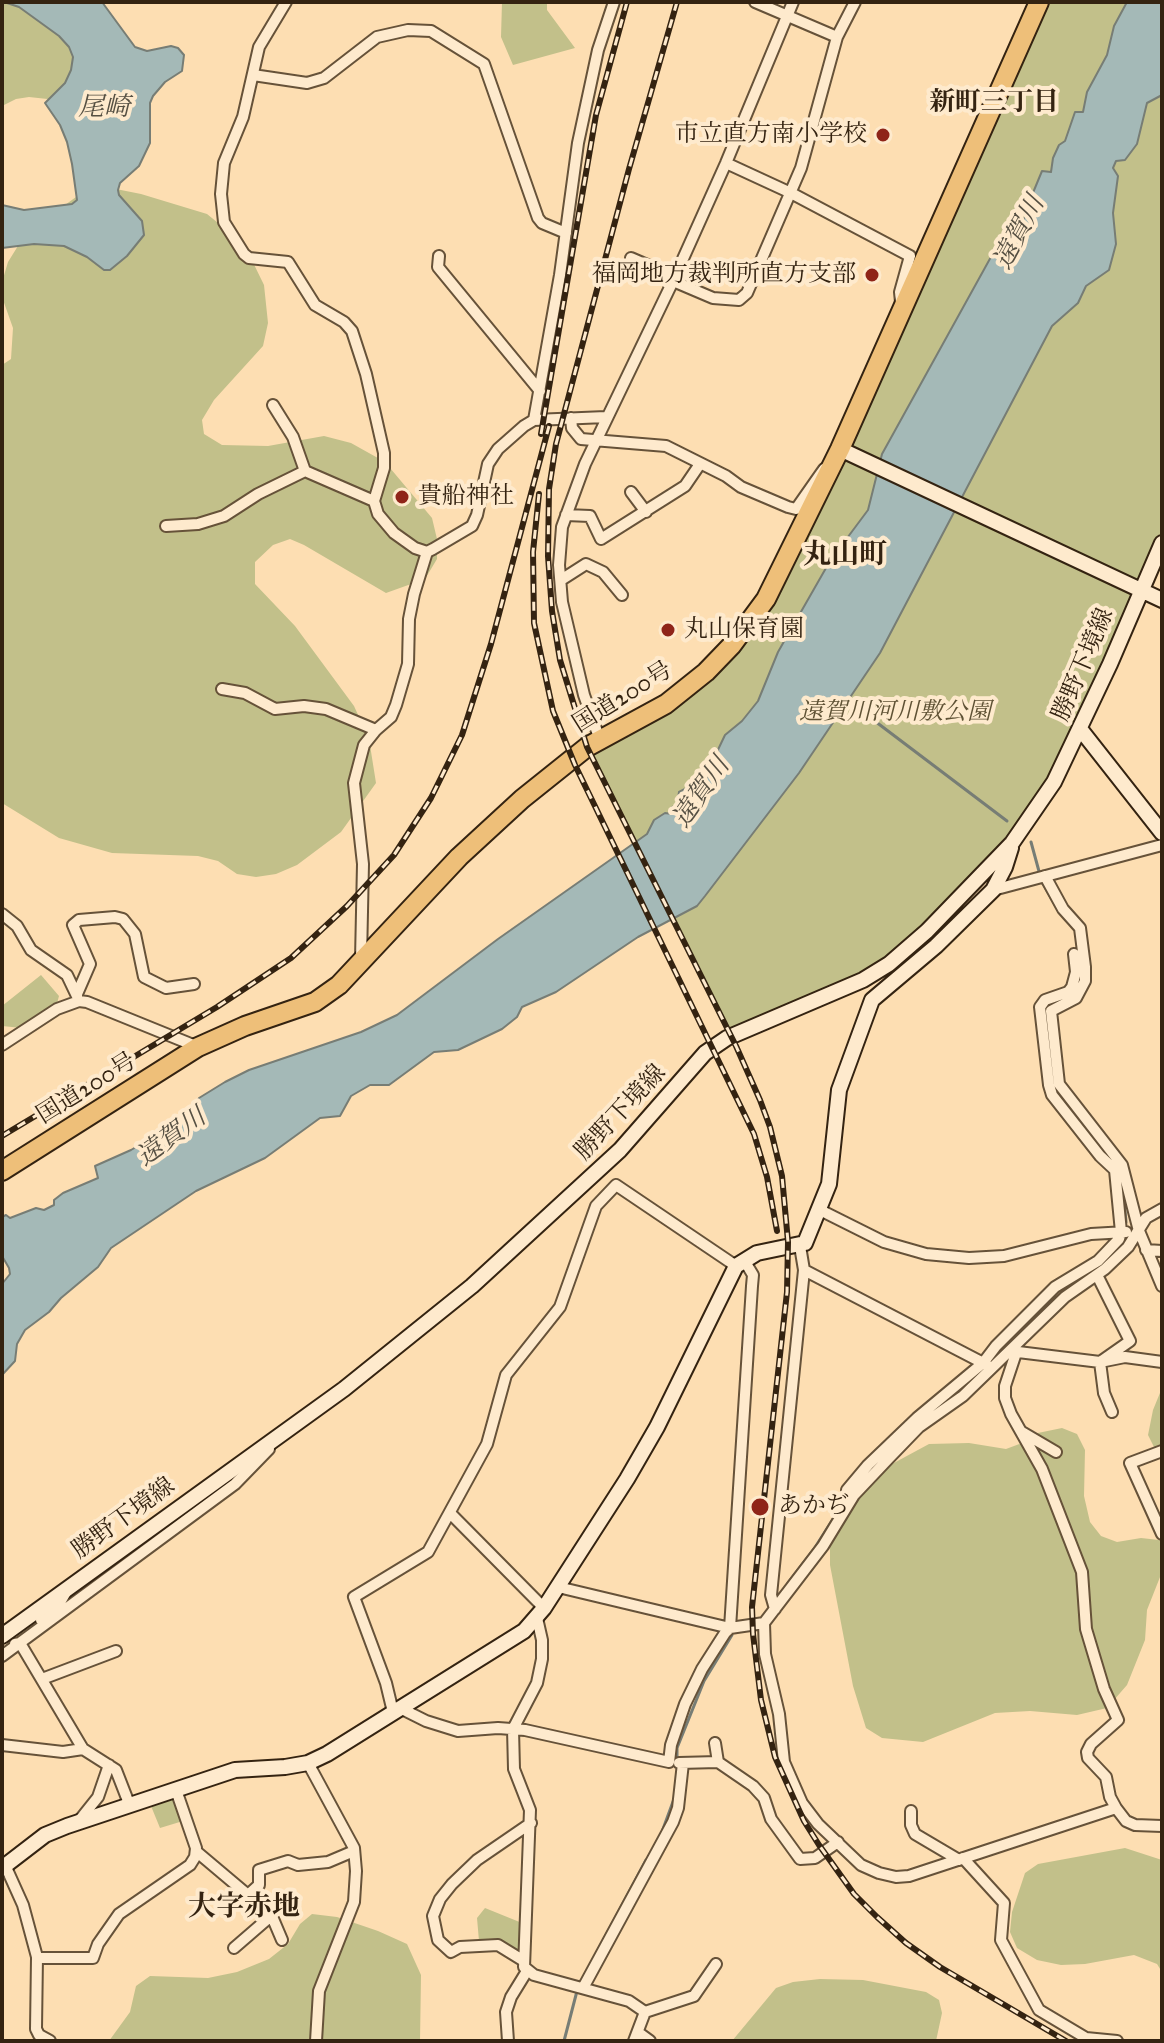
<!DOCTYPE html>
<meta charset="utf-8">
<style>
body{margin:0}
#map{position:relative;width:1164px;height:2043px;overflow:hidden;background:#fddeb2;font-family:"IM FELL Great Primer",serif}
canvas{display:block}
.frame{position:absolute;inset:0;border:4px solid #342311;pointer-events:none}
</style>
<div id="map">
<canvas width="1164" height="2043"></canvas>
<div class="frame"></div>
</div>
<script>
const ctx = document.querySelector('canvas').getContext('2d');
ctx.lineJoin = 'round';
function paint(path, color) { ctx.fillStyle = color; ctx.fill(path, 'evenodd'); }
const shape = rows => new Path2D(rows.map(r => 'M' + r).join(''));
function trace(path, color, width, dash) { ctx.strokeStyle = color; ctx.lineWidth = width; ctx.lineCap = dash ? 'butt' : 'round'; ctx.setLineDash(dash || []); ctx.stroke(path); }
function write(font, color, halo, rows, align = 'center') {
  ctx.font = font + ' "IM FELL Great Primer","Noto Serif JP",serif'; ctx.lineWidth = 8; ctx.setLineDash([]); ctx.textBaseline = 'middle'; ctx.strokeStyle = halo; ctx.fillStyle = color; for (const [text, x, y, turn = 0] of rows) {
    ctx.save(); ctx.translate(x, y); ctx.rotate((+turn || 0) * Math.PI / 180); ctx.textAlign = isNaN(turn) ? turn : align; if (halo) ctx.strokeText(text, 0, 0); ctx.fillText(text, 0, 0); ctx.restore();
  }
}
paint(shape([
 [2,2,69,2,89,26,75,102,29,97,16,99,2,106],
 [502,2,547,2,547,10,575,48,513,65,501,37],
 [1047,2,1162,2,1162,529,1050,780,1020,825,951,903,888,959,854,979,730,1031,589,755,666,712,743,642],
 [106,187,141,194,207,214,244,244,264,285,268,323,263,346,214,400,202,420,204,434,222,445,268,446,324,436,351,443,385,462,432,518,437,539,437,559,425,579,386,593,304,545,290,539,273,545,255,562,255,584,295,626,354,706,369,739,376,783,341,832,297,865,276,874,256,877,237,874,218,861,198,856,112,853,59,838,2,803,2,365,11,359,13,328,2,297,2,282,8,262,26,233,83,192],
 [41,975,59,996,56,1007,22,1028,2,1026,2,1006],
 [1162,1388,1162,1463,1148,1435,1153,1410],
 [1062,1428,1077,1434,1085,1450,1084,1496,1090,1522,1101,1536,1117,1542,1141,1538,1159,1540,1162,1543,1162,1572,1147,1610,1145,1640,1127,1685,1107,1708,1077,1715,1030,1711,995,1713,923,1742,882,1738,866,1728,853,1686,830,1565,830,1535,843,1511,892,1464,929,1444,969,1443,1006,1449,1022,1443,1033,1434],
 [174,1797,183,1821,160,1828,151,1806],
 [1125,1848,1162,1860,1162,1972,1157,1964,1134,1955,1085,1964,1061,1965,1037,1960,1017,1948,1010,1932,1012,1912,1025,1873,1038,1864],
 [485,1908,522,1923,522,1951,519,1952,494,1941,479,1941,477,1918],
 [312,1914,337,1917,378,1931,407,1944,421,1975,420,2041,109,2041,130,2012,136,1986,150,1976,208,1978,237,1972,269,1959,288,1944,300,1924],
 [820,1979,863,1980,926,1992,939,2000,942,2013,936,2041,732,2041,776,1988,793,1982]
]), '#c2c08a');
const water = shape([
 [4,2,102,2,135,47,147,51,171,46,178,48,184,55,182,71,165,82,153,96,150,103,150,143,139,166,120,183,118,190,119,195,142,221,144,235,127,256,110,270,104,270,87,257,64,246,34,244,2,248,2,205,24,210,72,204,77,200,72,164,67,142,60,125,45,103,65,83,71,70,73,57,69,47,59,36,19,7,4,2],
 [1127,2,1162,2,1162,95,1147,103,1137,144,1125,160,1116,161,1113,168,1118,176,1113,213,1116,244,1109,270,1086,286,1078,303,1052,326,880,653,799,773,705,896,697,906,638,937,556,992,522,1007,517,1017,502,1029,458,1050,434,1052,389,1085,370,1085,351,1096,340,1116,320,1118,265,1158,196,1191,111,1248,98,1267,61,1298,49,1312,25,1330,17,1344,15,1361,2,1375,2,1284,10,1274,9,1268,2,1256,2,1217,6,1215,10,1218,36,1208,44,1210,54,1205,54,1200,63,1193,98,1178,95,1166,131,1150,188,1116,199,1098,225,1082,249,1070,361,1032,397,1015,498,939,647,834,654,820,665,813,672,814,672,807,677,806,679,792,720,771,720,762,715,756,725,735,742,721,758,701,778,652,830,561,868,510,882,454,997,246,1004,244,1006,235,1018,228,1030,209,1030,200,1042,171,1051,172,1053,158,1059,145,1065,141,1075,112,1083,112,1087,92,1107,55,1114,26,1127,2]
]);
paint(water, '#a4b9b7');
trace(water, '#777d75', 2);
trace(shape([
 [847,700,1007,821],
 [1031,842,1040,875],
 [1042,882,1058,910],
 [1046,1015,1046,1010,1050,1003,1065,999],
 [1054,1082,1059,1094,1111,1158],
 [1123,1186,1126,1222],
 [1112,1254,1127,1238],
 [1059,1290,1101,1265],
 [993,1359,1054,1295],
 [944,1403,981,1372],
 [788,1583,814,1549,849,1494],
 [677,1759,677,1748,704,1681,732,1635],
 [663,1829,674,1799],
 [580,1984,646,1860],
 [564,2041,577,1991]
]), '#777d75', 3);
const street = shape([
 [286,2,259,47,243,117,224,163,221,194,224,222,244,254,249,258,288,262,315,305,344,322,352,331,366,374,384,453,384,468,374,501,378,514,394,533,415,548,427,552,433,549,472,526,477,515,488,464,498,449,524,426,534,420,606,417],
 [755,2,837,37],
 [253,75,307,83,324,78,377,37,408,30,431,31,484,64,538,218,542,223,566,233],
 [726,163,791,193,910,256,900,292,901,302],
 [439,256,438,267,540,391],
 [631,258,675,277],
 [673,281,713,298,739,300,747,293,801,168,837,37,855,2],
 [273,405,293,437,305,471],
 [571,418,572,428,581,439,666,446,726,476,741,487,788,507,796,509,824,469],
 [534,420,560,275,578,143,598,50,614,2],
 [631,492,646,512],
 [566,515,590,516,601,539,685,486,700,464],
 [166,526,198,524,224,516,258,494,305,471,374,501],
 [561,580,586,564,603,572,622,595],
 [222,689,245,693,275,709,304,706,326,709,376,730],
 [600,740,584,695,562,602,559,565,562,527,585,464,673,281,726,163,793,2],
 [1045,876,1063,909,1080,928,1085,967,1085,981,1076,998,1051,1011,1059,1084,1122,1165,1139,1231,1162,1286],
 [993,890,1162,845],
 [2,914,17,926,31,950,67,975,77,996],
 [361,959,363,864,354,783,364,745,376,730,391,717,396,705,408,664,409,619,414,594,427,552],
 [77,994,90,964,73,925,79,920,115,917,123,919,135,934,144,977,166,988,194,984],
 [2,1045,57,1009,79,1001,87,1002,198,1047],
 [820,1210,884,1242,926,1254,969,1258,1004,1256,1091,1234,1126,1232],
 [1146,1250,1162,1251],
 [804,1270,987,1365],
 [1097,1275,1130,1341,1100,1362,1104,1393,1112,1412],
 [1010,1351,1100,1362,1125,1357,1162,1362],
 [1016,1353,1005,1386,1005,1398,1011,1414,1042,1469,1082,1572,1086,1629,1104,1689,1118,1720,1091,1744,1087,1752,1088,1758,1106,1777,1110,1797,1116,1808,909,1876,896,1877,879,1873,861,1865,818,1824,802,1803,784,1762,779,1714,765,1654,764,1623,823,1546,854,1495,889,1458,919,1427,963,1396,1065,1297,1105,1269,1128,1247,1146,1218,1162,1209],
 [1022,1432,1056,1452],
 [1162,1451,1130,1463,1162,1534],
 [854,1495,847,1490,868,1465,917,1418,983,1363,996,1346,1055,1287,1098,1261,1119,1239,1121,1232,1115,1170,1100,1156,1052,1095,1049,1085,1040,1007,1045,1000,1068,992,1072,987,1076,972,1074,954],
 [450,1513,544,1608],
 [558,1587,730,1628,752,1286,753,1275,744,1260],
 [775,1609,771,1595,804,1270,800,1246],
 [537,1618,542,1640,542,1659,537,1683,513,1729,514,1769,530,1810,524,1967,534,1975,629,2001,645,2012,634,2041],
 [41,1620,59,1604,65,1594],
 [15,1644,20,1643,83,1749,116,1770,130,1806],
 [2,1656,235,1484,269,1449],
 [42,1679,116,1651],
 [400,1708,426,1721,458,1731,498,1728,525,1730,669,1762,671,1745,685,1704,702,1669,725,1633,730,1628,764,1623],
 [393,1712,386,1683,354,1597,428,1552,487,1444,506,1375,560,1307,596,1206,616,1185,736,1266],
 [2,1745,63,1752,83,1749],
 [718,1762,753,1786,764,1798,771,1819,800,1859,815,1858,838,1842],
 [308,1763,354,1848,356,1871,354,1902,319,1991,316,2041],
 [679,1763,718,1762,715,1743],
 [1116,1808,1126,1821,1135,1825,1162,1826],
 [911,1811,911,1825,915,1834,959,1860],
 [78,1822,98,1797,109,1765],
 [197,1852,248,1895,259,1885,259,1870,288,1861,298,1865,328,1862,354,1851],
 [963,1858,1004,1903,1001,1940,1039,2010,1086,2038,1117,2041],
 [5,1865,23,1905,37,1957,36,2029,39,2035,50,2041],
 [252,1894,265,1900,282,1940],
 [234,1948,271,1916],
 [37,1958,93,1958,98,1944,119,1914,190,1865,195,1857,196,1848,176,1790],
 [524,1961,498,1945,460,1947,451,1952,438,1940,433,1916,440,1899,452,1884,477,1860,531,1823],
 [583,1988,673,1822,678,1808,683,1763],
 [645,2012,694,1996,716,1964],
 [639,2033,650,2041],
 [508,2041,506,2012,511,1997,527,1971]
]);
const secondary = shape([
 [840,449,1162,600],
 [1081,730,1162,833],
 [2,1636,344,1389,472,1286,620,1150,705,1053,727,1038,863,980,889,964,927,931,1012,843,1054,782,1110,664,1162,543],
 [2,1868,45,1835,67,1826,235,1770,285,1767,308,1763,327,1754,524,1631,544,1608,627,1479,657,1427,736,1266,757,1253,805,1243,829,1184,839,1090,872,1000,936,946,993,890,1005,867,1011,848]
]);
const highway = shape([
 [2,1171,198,1047,245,1026,315,1002,339,985,459,857,522,799,587,747,666,704,706,672,732,645,766,599,840,449,1039,2]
]);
trace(street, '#665239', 14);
trace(secondary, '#342311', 18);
trace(highway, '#342311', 22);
trace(street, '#feeacd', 10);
trace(secondary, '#feeacd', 14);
trace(highway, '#eebf79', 18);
const rail = shape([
 [677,2,629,169,556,444,549,489,548,556,552,611,560,660,587,747,736,1046,760,1100,770,1127,782,1176,788,1242,787,1292,752,1607,753,1634,761,1700,775,1757,804,1821,819,1845,854,1894,877,1917,906,1943,940,1967,1066,2041],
 [541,434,596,115,627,2],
 [539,494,533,552,534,623,553,711,575,765,754,1134,767,1177,777,1231],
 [2,1136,217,1007,291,958,347,906,394,855,431,798,462,735,491,644,549,426]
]);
trace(rail, '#342311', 6);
trace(rail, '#feeacd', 3, [9]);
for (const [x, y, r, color] of [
 [883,135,8,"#8f2418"],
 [872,275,8,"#8f2418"],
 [402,497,8,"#8f2418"],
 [668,630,8,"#8f2418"],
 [760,1507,10,"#8f2418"]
]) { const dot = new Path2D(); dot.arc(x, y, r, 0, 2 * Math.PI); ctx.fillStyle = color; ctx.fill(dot); trace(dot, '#feeacd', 3); }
write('24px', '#342311', '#feeacd', [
 ["市立直方南小学校",867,135,"right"],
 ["福岡地方裁判所直方支部",856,275,"right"],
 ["貴船神社",418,497],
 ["丸山保育園",684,630],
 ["あかぢ",778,1507]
], 'left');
write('24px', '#342311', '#feeacd', [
 ["勝野下境線",1084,665,-67],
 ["国道200号",623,698,-32],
 ["国道200号",87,1089,-32],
 ["勝野下境線",621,1113,-47],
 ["勝野下境線",124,1519,-36]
]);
write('italic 24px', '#5f5235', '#feeacd', [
 ["遠賀川河川敷公園",895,713]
]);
write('bold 26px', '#342311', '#feeacd', [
 ["新町三丁目",994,104]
]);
write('italic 26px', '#565043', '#feeacd', [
 ["尾崎",104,109],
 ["遠賀川",1020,233,-62],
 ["遠賀川",702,793,-55],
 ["遠賀川",172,1138,-36]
]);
write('bold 28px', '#342311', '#feeacd', [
 ["丸山町",845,556],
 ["大字赤地",244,1908]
]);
</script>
